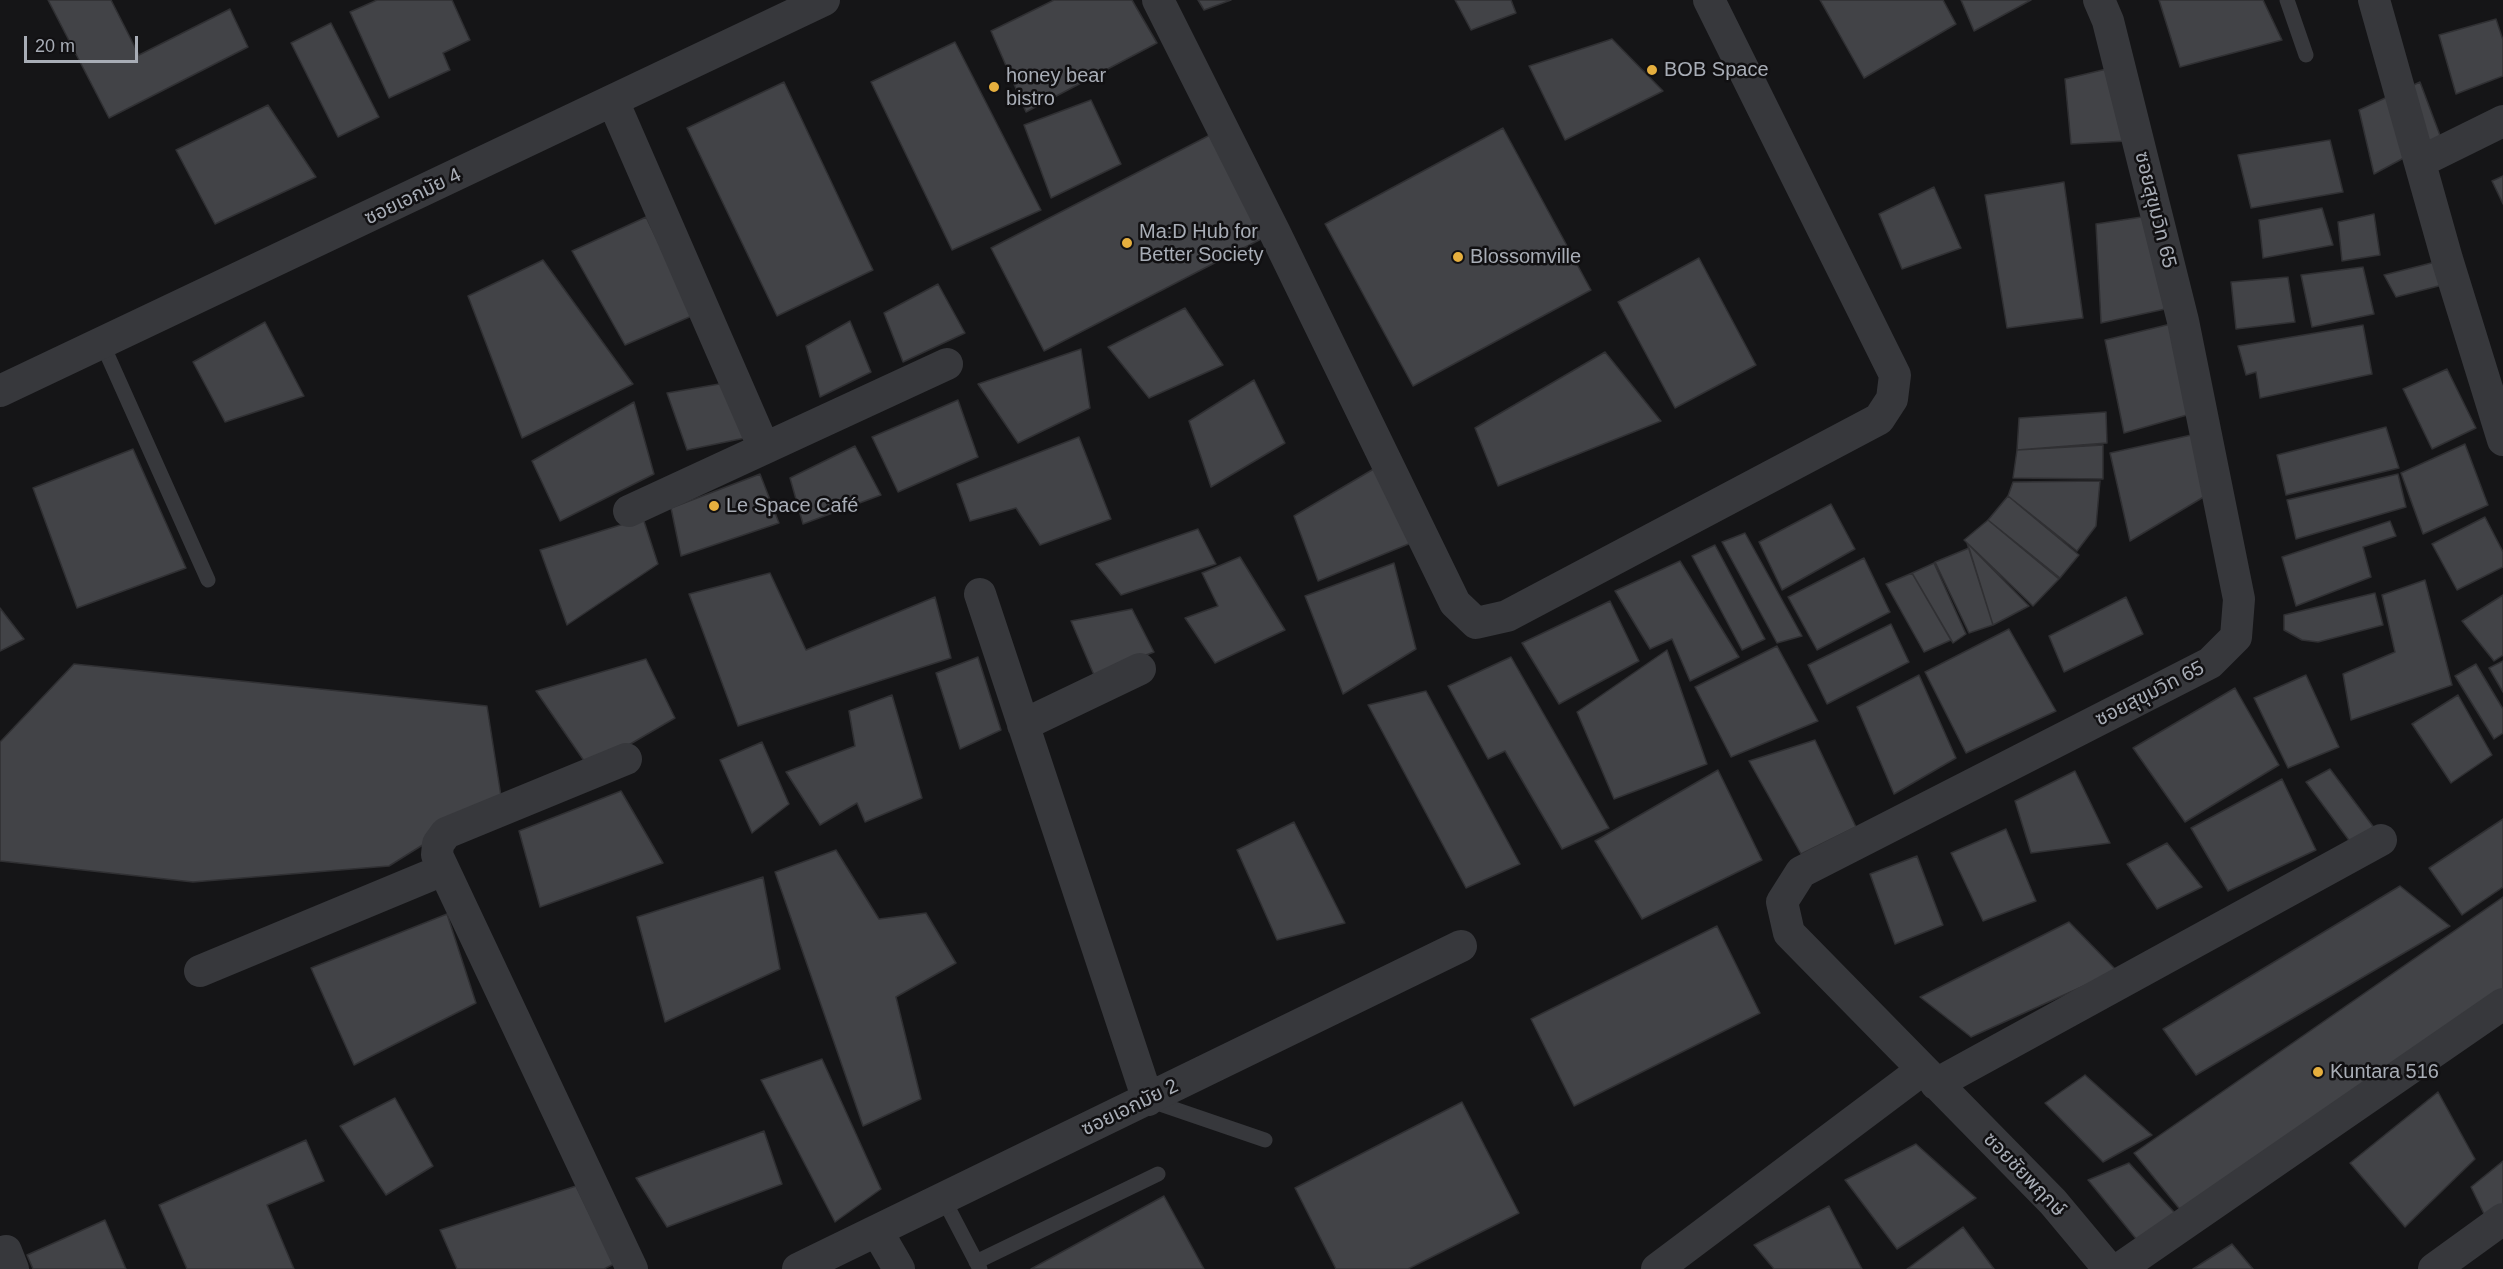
<!DOCTYPE html>
<meta charset="utf-8">
<style>
body{margin:0}
#map{position:relative;width:2503px;height:1269px;overflow:hidden;background:#151517;font-family:Helvetica,sans-serif}
canvas{display:block}
.scale{position:absolute;left:24px;top:36px;width:114px;height:27px;box-sizing:border-box;border:3px solid #a8adb6;border-top:0;padding-left:8px;font-size:18px;line-height:21px;white-space:nowrap;color:#a8adb6;-webkit-text-stroke:4px #111012;paint-order:stroke}
</style>
<div id="map">
<canvas width="2503" height="1269"></canvas>
<div class="scale">20 m</div>
</div>
<script>
const ctx = document.querySelector('canvas').getContext('2d');
ctx.lineJoin = 'round';
function paint(path, color) { ctx.fillStyle = color; ctx.fill(path, 'evenodd'); }
const shape = rows => new Path2D(rows.map(r => 'M' + r).join(''));
function trace(path, color, width, dash) { ctx.strokeStyle = color; ctx.lineWidth = width; ctx.lineCap = dash ? 'butt' : 'round'; ctx.setLineDash(dash || []); ctx.stroke(path); }
function write(font, color, halo, rows, align = 'center') {
  ctx.font = font + ' Helvetica,"Noto Sans Thai",sans-serif'; ctx.lineWidth = 5; ctx.setLineDash([]); ctx.textBaseline = 'middle'; ctx.strokeStyle = halo; ctx.fillStyle = color; for (const [text, x, y, turn = 0] of rows) {
    ctx.save(); ctx.translate(x, y); ctx.rotate((+turn || 0) * Math.PI / 180); ctx.textAlign = isNaN(turn) ? turn : align; if (halo) ctx.strokeText(text, 0, 0); ctx.fillText(text, 0, 0); ctx.restore();
  }
}
const building = shape([
 [48,0,111,0,139,55,230,9,248,47,109,118,48,0],
 [377,0,452,0,470,40,443,53,450,70,389,98,350,12,377,0],
 [1054,0,1132,0,1157,43,1026,112,991,31,1054,0],
 [1198,0,1231,0,1204,10,1198,0],
 [1455,0,1511,0,1516,13,1471,30,1455,0],
 [1820,0,1943,0,1956,24,1864,78,1820,0],
 [1961,0,2031,0,1974,31,1961,0],
 [2159,0,2263,0,2282,40,2180,67,2159,0],
 [2496,19,2503,40,2503,76,2456,94,2439,35,2496,19],
 [331,23,379,117,338,137,291,43,331,23],
 [1612,39,1663,91,1565,140,1529,66,1612,39],
 [955,42,1041,210,952,250,871,82,955,42],
 [2119,66,2146,140,2071,144,2065,79,2119,66],
 [784,82,873,270,777,316,687,128,784,82],
 [2420,82,2441,138,2374,174,2359,110,2420,82],
 [1091,100,1121,164,1051,198,1024,125,1091,100],
 [268,105,316,177,215,224,176,150,268,105],
 [1503,128,1591,290,1413,386,1325,224,1503,128],
 [1210,135,1263,238,1044,351,991,248,1210,135],
 [2330,140,2343,192,2251,208,2238,155,2330,140],
 [2503,176,2503,204,2492,181,2503,176],
 [2064,182,2083,318,2007,328,1985,195,2064,182],
 [1934,187,1961,248,1902,269,1879,214,1934,187],
 [2322,208,2333,245,2263,258,2259,220,2322,208],
 [2168,213,2179,306,2101,323,2096,224,2168,213],
 [2374,214,2380,255,2342,261,2338,222,2374,214],
 [646,217,694,315,625,345,572,251,646,217],
 [1699,258,1756,365,1675,408,1618,302,1699,258],
 [2447,259,2454,282,2396,297,2384,275,2447,259],
 [543,260,633,384,522,438,468,296,543,260],
 [2363,267,2374,314,2312,327,2301,275,2363,267],
 [2288,277,2295,322,2236,329,2231,282,2288,277],
 [938,284,965,333,903,362,884,313,938,284],
 [1185,308,1223,365,1149,398,1108,347,1185,308],
 [850,321,871,372,820,397,806,346,850,321],
 [2183,321,2201,411,2124,433,2105,340,2183,321],
 [265,322,304,396,225,422,193,362,265,322],
 [2363,325,2372,374,2260,398,2256,372,2246,375,2238,346,2363,325],
 [1081,349,1090,408,1018,443,978,384,1081,349],
 [1605,352,1661,421,1498,486,1475,428,1605,352],
 [2447,369,2476,428,2432,449,2403,389,2447,369],
 [1254,380,1285,443,1211,487,1189,421,1254,380],
 [725,383,745,438,687,450,667,393,725,383],
 [958,400,978,457,898,492,872,437,958,400],
 [634,402,654,474,560,521,532,461,634,402],
 [2106,412,2107,443,2017,450,2019,418,2106,412],
 [2386,427,2399,468,2286,495,2277,455,2386,427],
 [2205,432,2217,489,2130,541,2110,453,2205,432],
 [1079,437,1111,519,1040,545,1016,508,970,521,957,484,1079,437],
 [2465,444,2488,505,2423,534,2401,473,2465,444],
 [2103,445,2103,479,2013,478,2017,450,2103,445],
 [855,446,881,495,803,524,790,478,855,446],
 [133,449,186,568,77,608,33,488,133,449],
 [1377,467,1411,543,1318,581,1294,516,1377,467],
 [760,474,779,523,681,556,671,508,760,474],
 [2398,474,2406,507,2296,539,2287,500,2398,474],
 [2100,481,2096,526,2077,551,2008,496,2013,482,2100,481],
 [2008,496,2079,555,2060,578,1988,520,2008,496],
 [1831,504,1855,549,1782,590,1759,542,1831,504],
 [2485,517,2503,552,2503,567,2457,590,2432,544,2485,517],
 [643,518,658,564,567,625,540,550,643,518],
 [1988,520,2059,579,2033,606,1964,540,1988,520],
 [2390,521,2396,536,2363,547,2371,577,2296,606,2282,557,2390,521],
 [1198,529,1216,564,1121,595,1096,564,1198,529],
 [1745,533,1802,636,1777,643,1722,542,1745,533],
 [1967,543,2029,606,1993,625,1967,543],
 [1715,545,1765,639,1742,650,1692,556,1715,545],
 [1969,548,1993,625,1969,633,1935,562,1969,548],
 [1240,557,1285,630,1215,663,1185,618,1218,606,1202,573,1240,557],
 [1864,558,1890,612,1817,650,1788,597,1864,558],
 [1680,561,1739,657,1690,681,1672,639,1650,649,1615,591,1680,561],
 [1394,563,1416,649,1343,694,1305,596,1394,563],
 [1934,563,1966,634,1953,643,1912,573,1934,563],
 [770,573,806,650,935,597,951,658,738,726,689,594,770,573],
 [1912,573,1951,640,1924,652,1886,584,1912,573],
 [2425,580,2452,685,2351,720,2343,674,2395,652,2382,595,2425,580],
 [2375,593,2383,625,2318,642,2302,640,2284,630,2284,615,2375,593],
 [2503,595,2503,655,2494,661,2462,621,2503,595],
 [2126,597,2143,634,2064,672,2049,636,2126,597],
 [1610,601,1639,661,1559,704,1522,643,1610,601],
 [0,608,24,639,0,651,0,608],
 [1132,609,1154,652,1094,675,1071,621,1132,609],
 [1891,624,1909,662,1827,704,1808,665,1891,624],
 [2009,629,2056,711,1966,753,1925,672,2009,629],
 [1777,646,1818,721,1731,757,1695,687,1777,646],
 [1667,650,1707,764,1614,799,1577,712,1667,650],
 [978,657,1001,730,960,749,936,673,978,657],
 [1511,657,1609,828,1562,849,1505,751,1488,759,1448,686,1511,657],
 [646,659,675,718,589,768,536,691,646,659],
 [2503,661,2503,692,2489,668,2503,661],
 [74,664,487,706,501,796,389,866,193,882,0,861,0,742,74,664],
 [2476,664,2503,709,2503,733,2494,739,2455,676,2476,664],
 [1919,675,1956,758,1894,794,1857,707,1919,675],
 [2306,675,2339,747,2288,768,2254,698,2306,675],
 [2235,688,2279,765,2185,822,2133,748,2235,688],
 [1426,691,1520,864,1466,888,1368,705,1426,691],
 [892,695,922,798,865,822,857,803,820,825,786,772,855,746,849,711,892,695],
 [2458,695,2492,755,2451,783,2412,724,2458,695],
 [1815,740,1856,827,1801,854,1749,761,1815,740],
 [762,742,789,804,752,833,720,760,762,742],
 [2330,769,2375,829,2351,843,2306,782,2330,769],
 [1718,770,1762,860,1642,919,1595,841,1718,770],
 [2075,771,2110,843,2031,853,2015,801,2075,771],
 [2282,779,2316,850,2228,891,2191,828,2282,779],
 [621,791,663,863,540,907,519,831,621,791],
 [2503,819,2503,887,2462,915,2429,868,2503,819],
 [1294,822,1345,923,1277,940,1237,850,1294,822],
 [2006,829,2036,901,1983,921,1951,853,2006,829],
 [2167,843,2202,887,2157,909,2127,864,2167,843],
 [836,850,879,919,926,913,956,963,896,997,921,1099,863,1126,775,872,836,850],
 [1917,856,1943,925,1895,944,1870,874,1917,856],
 [763,877,780,969,665,1022,637,917,763,877],
 [2400,886,2450,926,2196,1075,2163,1029,2400,886],
 [2503,897,2503,992,2182,1212,2134,1153,2503,897],
 [447,914,476,1003,354,1065,311,968,447,914],
 [2069,922,2117,971,1971,1037,1920,997,2069,922],
 [1717,926,1760,1013,1574,1106,1531,1019,1717,926],
 [822,1059,881,1189,835,1222,761,1080,822,1059],
 [2085,1075,2152,1135,2103,1162,2045,1103,2085,1075],
 [2438,1092,2475,1159,2405,1227,2350,1163,2438,1092],
 [395,1098,433,1166,386,1195,340,1126,395,1098],
 [1462,1102,1519,1213,1408,1269,1336,1269,1295,1188,1462,1102],
 [764,1131,782,1184,667,1227,636,1178,764,1131],
 [306,1140,324,1181,267,1205,294,1269,187,1269,159,1205,306,1140],
 [1916,1144,1976,1198,1897,1249,1845,1180,1916,1144],
 [2503,1161,2503,1204,2485,1216,2471,1187,2503,1161],
 [2129,1163,2185,1224,2146,1251,2088,1180,2129,1163],
 [576,1186,614,1264,604,1269,457,1269,440,1230,576,1186],
 [1164,1196,1204,1269,1031,1269,1164,1196],
 [1829,1206,1862,1269,1774,1269,1754,1245,1829,1206],
 [105,1220,126,1269,33,1269,27,1255,105,1220],
 [1963,1227,1994,1269,1907,1269,1963,1227],
 [2232,1244,2253,1269,2193,1269,2232,1244]
]);
paint(building, '#424347');
trace(building, '#303033', 1.5);
trace(shape([
 [2287,0,2306,55],
 [102,343,208,580],
 [1151,1101,1265,1140],
 [943,1198,980,1269],
 [976,1262,1158,1174]
]), '#37383c', 15);
trace(shape([
 [1158,0,1275,233,1455,603,1476,623,1507,616,1879,419,1892,399,1895,375,1709,0],
 [2099,0,2108,21,2183,321,2239,599,2236,637,2210,663,1801,872,1782,902,1789,933,2053,1202,2109,1269],
 [2374,0,2447,259,2503,440],
 [613,101,764,448],
 [2420,162,2503,121],
 [0,391,824,0],
 [629,511,947,364],
 [980,594,1148,1100],
 [1023,725,1140,669],
 [626,759,446,833,438,844,437,855,632,1269],
 [200,971,443,870],
 [1936,1084,2381,840],
 [877,1231,899,1269],
 [6,1251,13,1269],
 [798,1269,1461,946],
 [1657,1269,1922,1070],
 [2119,1269,2503,1004],
 [2434,1269,2503,1219]
]), '#37383c', 32);
for (const [x, y, r, color] of [
 [1652,70,6,"#e6af3e"],
 [994,87,6,"#e6af3e"],
 [1127,243,6,"#e6af3e"],
 [1458,257,6,"#e6af3e"],
 [714,506,6,"#e6af3e"],
 [2318,1072,6,"#e6af3e"]
]) { const dot = new Path2D(); dot.arc(x, y, r, 0, 2 * Math.PI); ctx.fillStyle = color; ctx.fill(dot); trace(dot, '#111012', 2); }
write('20px', '#a8adb6', '#111012', [
 ["BOB Space",1664,70],
 ["honey bear",1006,76],
 ["bistro",1006,99],
 ["Ma:D Hub for",1139,232],
 ["Better Society",1139,255],
 ["Blossomville",1470,257],
 ["Le Space Café",726,506],
 ["Kuntara 516",2330,1072]
], 'left');
write('20px', '#a8adb6', '#111012', [
 ["ซอยเอกมัย 4",413,197,-26],
 ["ซอยสุขุมวิท 65",2155,210,76],
 ["ซอยสุขุมวิท 65",2150,694,-27],
 ["ซอยเอกมัย 2",1130,1108,-26],
 ["ซอยชัยพฤกษ์",2024,1175,46]
]);
</script>
